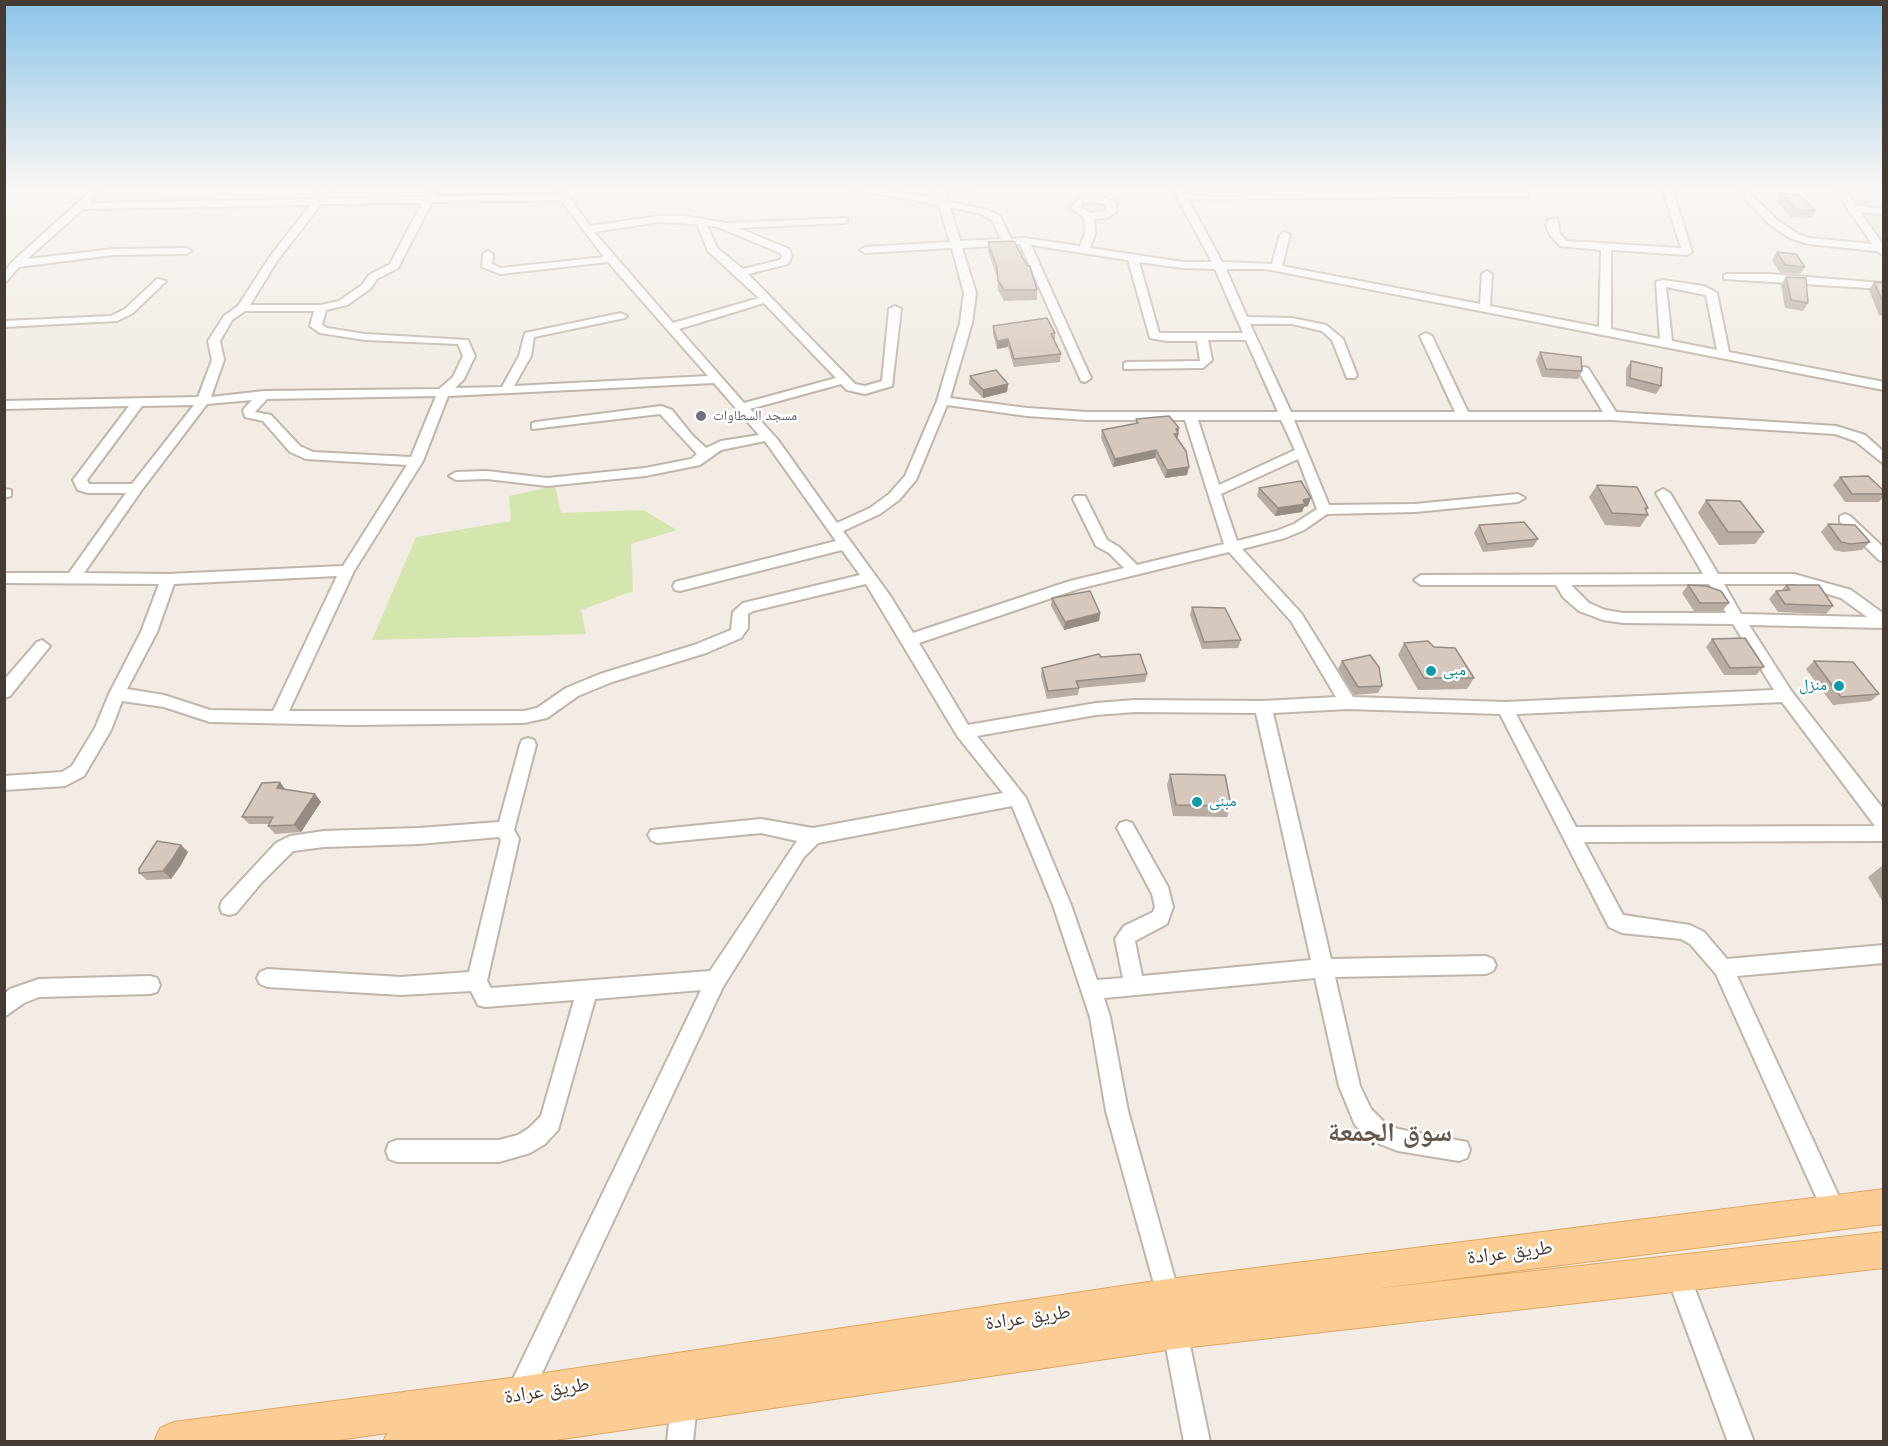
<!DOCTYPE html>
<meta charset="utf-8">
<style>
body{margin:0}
#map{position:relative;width:1888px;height:1446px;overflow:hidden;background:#f2ece4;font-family:Arial,sans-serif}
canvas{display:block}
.frame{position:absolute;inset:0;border:6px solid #443b34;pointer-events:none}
</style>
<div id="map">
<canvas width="1888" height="1446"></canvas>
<div class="frame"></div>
</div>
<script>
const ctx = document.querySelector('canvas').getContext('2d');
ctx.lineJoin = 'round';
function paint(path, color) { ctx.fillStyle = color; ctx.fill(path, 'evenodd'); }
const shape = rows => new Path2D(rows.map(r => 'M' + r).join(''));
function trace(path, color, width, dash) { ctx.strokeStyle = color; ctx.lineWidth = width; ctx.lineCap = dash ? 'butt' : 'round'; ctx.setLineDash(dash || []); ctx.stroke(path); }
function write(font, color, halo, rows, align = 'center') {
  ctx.font = font + ' Arial,"Noto Naskh Arabic",sans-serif'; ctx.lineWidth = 5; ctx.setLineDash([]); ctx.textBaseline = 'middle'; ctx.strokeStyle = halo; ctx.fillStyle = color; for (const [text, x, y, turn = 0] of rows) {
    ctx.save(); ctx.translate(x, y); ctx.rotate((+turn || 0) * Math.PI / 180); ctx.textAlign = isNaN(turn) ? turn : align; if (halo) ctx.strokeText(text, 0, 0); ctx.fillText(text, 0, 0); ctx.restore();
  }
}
paint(shape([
 [1839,188,1883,188,1883,258]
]), '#e6ddd3');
paint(shape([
 [555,486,561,513,643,510,677,530,631,544,633,591,581,610,586,634,372,640,416,537,511,521,509,496]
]), '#d5e5ae');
const street = shape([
 [94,188,105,188,89,203,315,199,323,188,333,188,325,198,425,197,433,188,438,191,435,196,557,194,553,188,563,188,590,226,659,216,684,216,726,223,847,218,847,222,843,223,738,228,789,249,792,256,788,264,748,274,855,384,865,386,882,381,889,309,895,306,901,309,892,386,865,394,847,390,841,384,750,409,778,440,837,523,870,508,889,494,905,476,937,401,960,323,964,293,952,248,865,253,860,250,865,247,950,242,939,205,847,188,873,188,937,198,934,188,1015,188,1015,192,1012,193,944,190,948,201,988,210,1000,216,1011,239,1024,238,1080,246,1085,234,1084,217,1070,208,1080,198,1093,196,1108,199,1116,203,1117,211,1107,218,1094,219,1095,234,1090,248,1183,262,1212,262,1172,188,1182,188,1185,193,1525,191,1528,192,1528,196,1188,199,1222,262,1272,264,1280,235,1285,232,1290,235,1282,266,1480,304,1482,274,1487,271,1492,274,1490,306,1599,327,1601,250,1560,246,1550,235,1546,225,1548,220,1557,218,1560,234,1567,241,1681,248,1662,188,1672,188,1692,252,1687,255,1611,250,1611,329,1660,339,1656,282,1663,280,1704,286,1717,293,1729,352,1884,382,1884,390,1266,269,1226,269,1247,317,1292,318,1326,325,1343,339,1357,375,1355,378,1347,378,1332,340,1322,331,1292,324,1250,324,1291,412,1455,412,1420,336,1426,333,1432,336,1468,412,1603,412,1578,371,1584,367,1588,368,1616,412,1836,426,1865,435,1884,452,1884,464,1855,441,1835,434,1612,420,1294,420,1329,505,1415,504,1518,494,1525,498,1518,502,1415,512,1327,514,1304,530,1285,538,1242,549,1301,613,1353,697,1505,702,1774,690,1733,624,1623,623,1603,620,1579,611,1563,597,1556,585,1421,585,1414,580,1421,575,1703,574,1656,493,1663,489,1670,493,1718,574,1794,574,1851,590,1884,614,1884,628,1749,625,1792,692,1884,810,1884,841,1584,842,1623,915,1690,925,1704,932,1727,959,1884,945,1884,963,1737,976,1842,1203,1845,1211,1842,1219,1834,1222,1826,1219,1716,974,1690,944,1681,939,1622,933,1609,927,1500,714,1348,709,1273,713,1331,959,1486,956,1493,959,1496,965,1493,971,1486,974,1335,977,1360,1086,1371,1109,1387,1125,1398,1129,1467,1142,1470,1150,1467,1158,1459,1161,1398,1151,1372,1141,1355,1125,1339,1086,1315,978,1104,998,1110,1017,1128,1111,1181,1301,1177,1309,1169,1313,1161,1309,1106,1111,1090,1017,1053,905,1012,806,818,843,804,857,723,987,527,1405,518,1409,509,1405,505,1396,509,1387,701,990,595,999,558,1130,545,1144,530,1153,499,1162,397,1162,389,1159,386,1151,389,1143,397,1140,499,1140,518,1135,529,1128,541,1116,574,1000,485,1007,478,1005,471,991,401,995,267,987,260,984,257,978,260,972,267,969,401,977,469,972,501,840,499,837,419,844,324,847,293,851,262,882,236,913,229,915,222,913,220,907,222,901,276,843,290,836,324,831,419,828,499,822,520,745,522,740,528,738,534,740,536,745,514,830,519,839,487,981,491,988,710,971,797,841,761,833,657,843,651,840,648,835,651,830,761,819,813,828,1003,793,958,737,866,584,753,611,748,614,748,628,741,638,706,653,612,682,578,696,547,718,524,723,351,725,210,722,164,707,122,701,111,730,84,776,65,786,4,790,4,776,62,772,72,766,95,728,109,694,141,632,159,584,4,583,4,573,69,573,126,493,88,493,78,490,73,480,129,406,4,409,4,401,198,397,212,360,208,341,224,316,238,306,269,258,310,205,83,209,27,259,113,249,186,248,191,251,186,254,113,255,19,267,4,284,4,273,12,262,94,188],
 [561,200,604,257,501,268,492,264,493,254,488,251,483,254,482,267,500,274,608,262,708,376,514,386,531,356,534,337,625,318,627,316,621,313,525,333,519,356,502,387,455,388,464,379,475,356,468,340,365,334,327,328,322,325,326,310,347,305,370,289,377,279,398,268,432,202,561,200],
 [1093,202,1105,204,1107,210,1091,213,1081,207,1083,203,1093,202],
 [422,203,390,264,369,275,362,285,339,301,321,305,250,305,277,261,321,204,422,203],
 [950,207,981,214,992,220,1001,239,960,241,950,207],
 [659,222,697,224,708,251,759,298,673,323,594,232,659,222],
 [707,225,718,227,780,253,782,256,780,260,743,269,717,248,707,225],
 [1020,244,1081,381,1085,382,1091,378,1031,245,1128,260,1150,338,1166,341,1197,341,1200,361,1128,362,1124,363,1124,369,1203,368,1212,360,1208,340,1246,340,1278,412,1087,412,1027,408,950,398,972,323,976,293,962,248,1020,244],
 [1139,262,1183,268,1215,269,1243,333,1159,333,1139,262],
 [1666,287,1706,295,1717,350,1672,341,1666,287],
 [764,303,836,378,744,403,679,329,764,303],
 [245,311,314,311,310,326,320,333,365,340,458,344,463,356,453,377,439,389,264,391,211,397,224,360,220,341,232,320,245,311],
 [714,383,759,435,721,441,706,448,692,435,672,410,661,406,536,422,532,423,532,429,660,414,697,454,691,459,645,468,547,478,487,471,456,472,449,476,456,480,487,479,547,486,645,476,700,465,721,450,765,441,836,541,675,582,673,586,675,590,680,591,842,550,860,575,743,603,733,612,731,630,694,645,600,674,566,688,537,708,524,711,289,711,354,571,423,461,448,396,714,383],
 [436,396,411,457,313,452,300,446,271,415,255,412,267,399,436,396],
 [252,400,243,410,245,417,263,421,290,452,306,459,407,465,343,566,168,574,84,573,141,491,207,404,252,400],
 [194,405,132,484,89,484,87,480,142,406,194,405],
 [947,405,1027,416,1087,420,1185,420,1224,544,1137,565,1119,547,1107,540,1085,496,1075,496,1073,499,1096,546,1109,553,1124,568,1070,581,913,633,891,597,843,531,880,514,899,500,916,480,947,405],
 [1198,420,1281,420,1295,450,1219,485,1198,420],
 [1298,459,1317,509,1294,524,1276,531,1237,541,1221,494,1298,459],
 [1229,552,1291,621,1336,697,1263,701,1135,700,1096,703,968,725,919,643,1078,589,1229,552],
 [337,576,273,711,210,710,164,695,127,689,157,632,174,584,337,576],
 [1709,584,1726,613,1623,613,1605,610,1589,603,1571,585,1709,584],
 [1724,584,1794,584,1841,598,1867,617,1741,614,1724,584],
 [1782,702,1875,826,1576,827,1516,714,1782,702],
 [1135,712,1256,713,1311,960,1142,976,1135,941,1167,924,1173,907,1168,887,1132,823,1126,821,1120,823,1117,828,1152,894,1155,907,1153,912,1124,926,1115,939,1123,978,1097,980,1071,905,1026,798,977,736,1096,715,1135,712],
 [1735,188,1745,188,1777,220,1798,234,1810,238,1872,244,1834,188,1844,188,1856,205,1884,209,1884,215,1860,212,1884,246,1884,255,1876,251,1808,244,1790,238,1769,224,1735,188],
 [1728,274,1768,274,1884,283,1884,289,1724,279,1724,275,1728,274],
 [157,279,166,281,133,313,117,321,4,327,4,321,111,316,125,309,157,279],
 [4,489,11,490,11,496,4,498,4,489],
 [1845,514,1850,516,1884,548,1884,562,1879,560,1840,522,1840,516,1845,514],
 [42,640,50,646,47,650,10,696,4,698,4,680,37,642,42,640],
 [150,976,157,978,160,985,157,992,150,994,39,997,24,1003,4,1017,4,994,10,989,39,979,150,976],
 [1678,1262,1686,1266,1754,1442,1728,1442,1666,1274,1670,1266,1678,1262],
 [1174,1314,1183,1317,1186,1326,1210,1442,1184,1442,1162,1326,1165,1317,1174,1314],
 [684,1389,693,1393,697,1402,693,1442,667,1442,671,1402,675,1393,684,1389]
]);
const primary = shape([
 [1884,1189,1884,1224,1373,1289,1884,1232,1884,1268,1174,1349,542,1442,383,1442,387,1433,324,1442,154,1442,160,1428,174,1422,518,1377,1168,1279,1884,1189]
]);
trace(street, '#c0b5aa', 4);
trace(primary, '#e0a764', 2);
paint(street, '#fff');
paint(primary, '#fbcd94');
paint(shape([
 [1780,193,1816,211,1811,218,1791,217,1776,201],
 [988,242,1037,290,1037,300,1004,301,998,290,997,277,988,252],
 [1777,252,1805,267,1800,274,1780,273,1772,260],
 [1786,277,1808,303,1803,311,1785,308,1781,285],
 [1874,282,1884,283,1884,316,1879,315,1869,290],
 [993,326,1055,333,1055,341,1061,354,1060,362,1014,367,1008,347,997,349,993,334],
 [1540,352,1582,371,1578,379,1542,377,1536,360],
 [1631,361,1661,386,1656,394,1626,386,1626,369],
 [970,376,1008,384,1007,392,983,398,969,384],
 [1136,419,1179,428,1177,439,1187,475,1165,478,1155,458,1113,467,1101,438,1102,430,1136,423],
 [1840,477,1884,491,1884,496,1879,502,1845,502,1833,485],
 [1597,485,1648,508,1646,511,1648,515,1640,527,1605,525,1589,497],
 [1259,488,1308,506,1304,507,1302,512,1275,516,1257,496],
 [1706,500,1764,532,1755,544,1719,545,1698,513],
 [1828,524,1870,542,1862,550,1843,552,1834,550,1821,532],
 [1479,525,1538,539,1533,547,1483,552,1474,533],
 [1688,585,1729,603,1722,611,1694,611,1682,593],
 [1786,585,1833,606,1826,614,1778,612,1769,599,1776,591,1781,591],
 [1052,598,1100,613,1099,621,1064,630,1051,606],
 [1192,607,1241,640,1238,648,1202,649,1190,615],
 [1712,639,1764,667,1756,675,1724,675,1706,647],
 [1404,643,1434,647,1474,678,1467,689,1418,690,1398,655],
 [1101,657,1147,674,1145,682,1079,688,1078,695,1047,699,1041,676,1042,668],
 [1342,661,1382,686,1378,693,1354,695,1338,669],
 [1814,661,1879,694,1871,701,1833,705,1806,669],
 [1170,774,1231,806,1227,817,1173,816,1167,785],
 [286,790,315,794,321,802,301,832,275,834,268,826,270,824,249,824,242,817],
 [181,845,188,852,181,865,171,879,147,880,139,873],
 [1882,866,1884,866,1884,904,1868,877]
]), '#b8aca3');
paint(shape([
 [1008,339,1008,347,997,349,997,341],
 [1008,384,1007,392,983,398,983,390],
 [1179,428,1177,442,1174,434,1176,429],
 [1156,450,1155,458,1113,467,1115,459],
 [1189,467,1187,475,1165,478,1167,470],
 [1311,498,1308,506,1304,507,1302,512,1275,516,1278,508],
 [1100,613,1099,621,1064,630,1065,622],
 [280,782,286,790,277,788],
 [315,794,321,802,301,832,294,825],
 [181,845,188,852,181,865,171,879,163,871]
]), '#968c84');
const building = shape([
 [1780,193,1800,195,1816,211,1795,209,1780,193],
 [1014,241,1027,266,1030,266,1037,290,1004,290,998,280,997,267,988,242,1014,241],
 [1777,252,1796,254,1805,267,1785,265,1777,252],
 [1786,277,1806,278,1808,303,1791,300,1786,277],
 [1874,282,1884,283,1884,304,1874,282],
 [1047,318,1055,333,1051,334,1061,354,1014,359,1008,339,997,341,993,326,1047,318],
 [1540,352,1581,357,1582,371,1546,369,1540,352],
 [1631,361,1662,368,1661,386,1630,378,1631,361],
 [996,370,1008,384,983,390,970,376,996,370],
 [1169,416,1179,428,1176,429,1178,434,1174,434,1186,451,1189,467,1167,470,1156,450,1115,459,1102,430,1138,423,1136,419,1169,416],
 [1868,476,1884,491,1884,494,1852,494,1840,477,1868,476],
 [1301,481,1311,498,1303,500,1305,504,1278,508,1259,488,1301,481],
 [1597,485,1637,487,1648,508,1645,508,1648,515,1612,513,1597,485],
 [1706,500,1740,501,1764,532,1728,532,1706,500],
 [1524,522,1538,539,1487,544,1479,525,1524,522],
 [1828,524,1855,525,1870,542,1850,544,1841,542,1828,524],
 [1688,585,1706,586,1721,591,1729,603,1700,603,1688,585],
 [1786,585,1819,585,1833,606,1785,604,1776,591,1790,590,1786,585],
 [1090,591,1100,613,1065,622,1052,598,1090,591],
 [1192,607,1225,608,1241,640,1204,642,1192,607],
 [1745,638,1764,667,1730,668,1712,639,1745,638],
 [1428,641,1434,647,1455,648,1474,678,1424,678,1404,643,1428,641],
 [1099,654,1101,657,1140,654,1147,674,1076,681,1079,688,1048,691,1042,668,1099,654],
 [1370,655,1379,667,1382,686,1358,687,1342,661,1370,655],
 [1814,661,1853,662,1879,694,1841,697,1814,661],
 [1170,774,1225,775,1231,806,1176,805,1170,774],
 [280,782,277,788,315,794,294,825,268,826,273,817,242,817,262,783,280,782],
 [157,841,181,845,173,858,163,871,139,873,139,869,157,841]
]);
paint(building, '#d6c8bd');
trace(building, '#968c84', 1.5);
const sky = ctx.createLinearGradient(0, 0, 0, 390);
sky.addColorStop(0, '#8bc4ea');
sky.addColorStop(0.48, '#f9f6f3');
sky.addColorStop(1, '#f9f6f300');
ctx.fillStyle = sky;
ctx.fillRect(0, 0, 1888, 390);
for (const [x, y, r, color] of [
 [701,416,6,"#6b7280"],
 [1431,671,6,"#0f9aa8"],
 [1839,686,6,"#0f9aa8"],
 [1197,802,6,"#0f9aa8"]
]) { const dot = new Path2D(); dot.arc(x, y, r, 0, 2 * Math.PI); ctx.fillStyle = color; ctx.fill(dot); trace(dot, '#fff', 2); }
write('14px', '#5b616d', '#fff', [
 ["مسجد السطاوات",713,416]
], 'left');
write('16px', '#0d838f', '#fff', [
 ["مبى",1443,671],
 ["منزل",1827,686,"right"],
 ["مبنى",1209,802]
], 'left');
write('20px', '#443b34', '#fff', [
 ["طريق عرادة",1510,1253,-7],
 ["طريق عرادة",1028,1318,-8],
 ["طريق عرادة",547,1391,-9]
]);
write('bold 27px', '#66574c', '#fff', [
 ["سوق الجمعة",1390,1134]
]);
</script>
